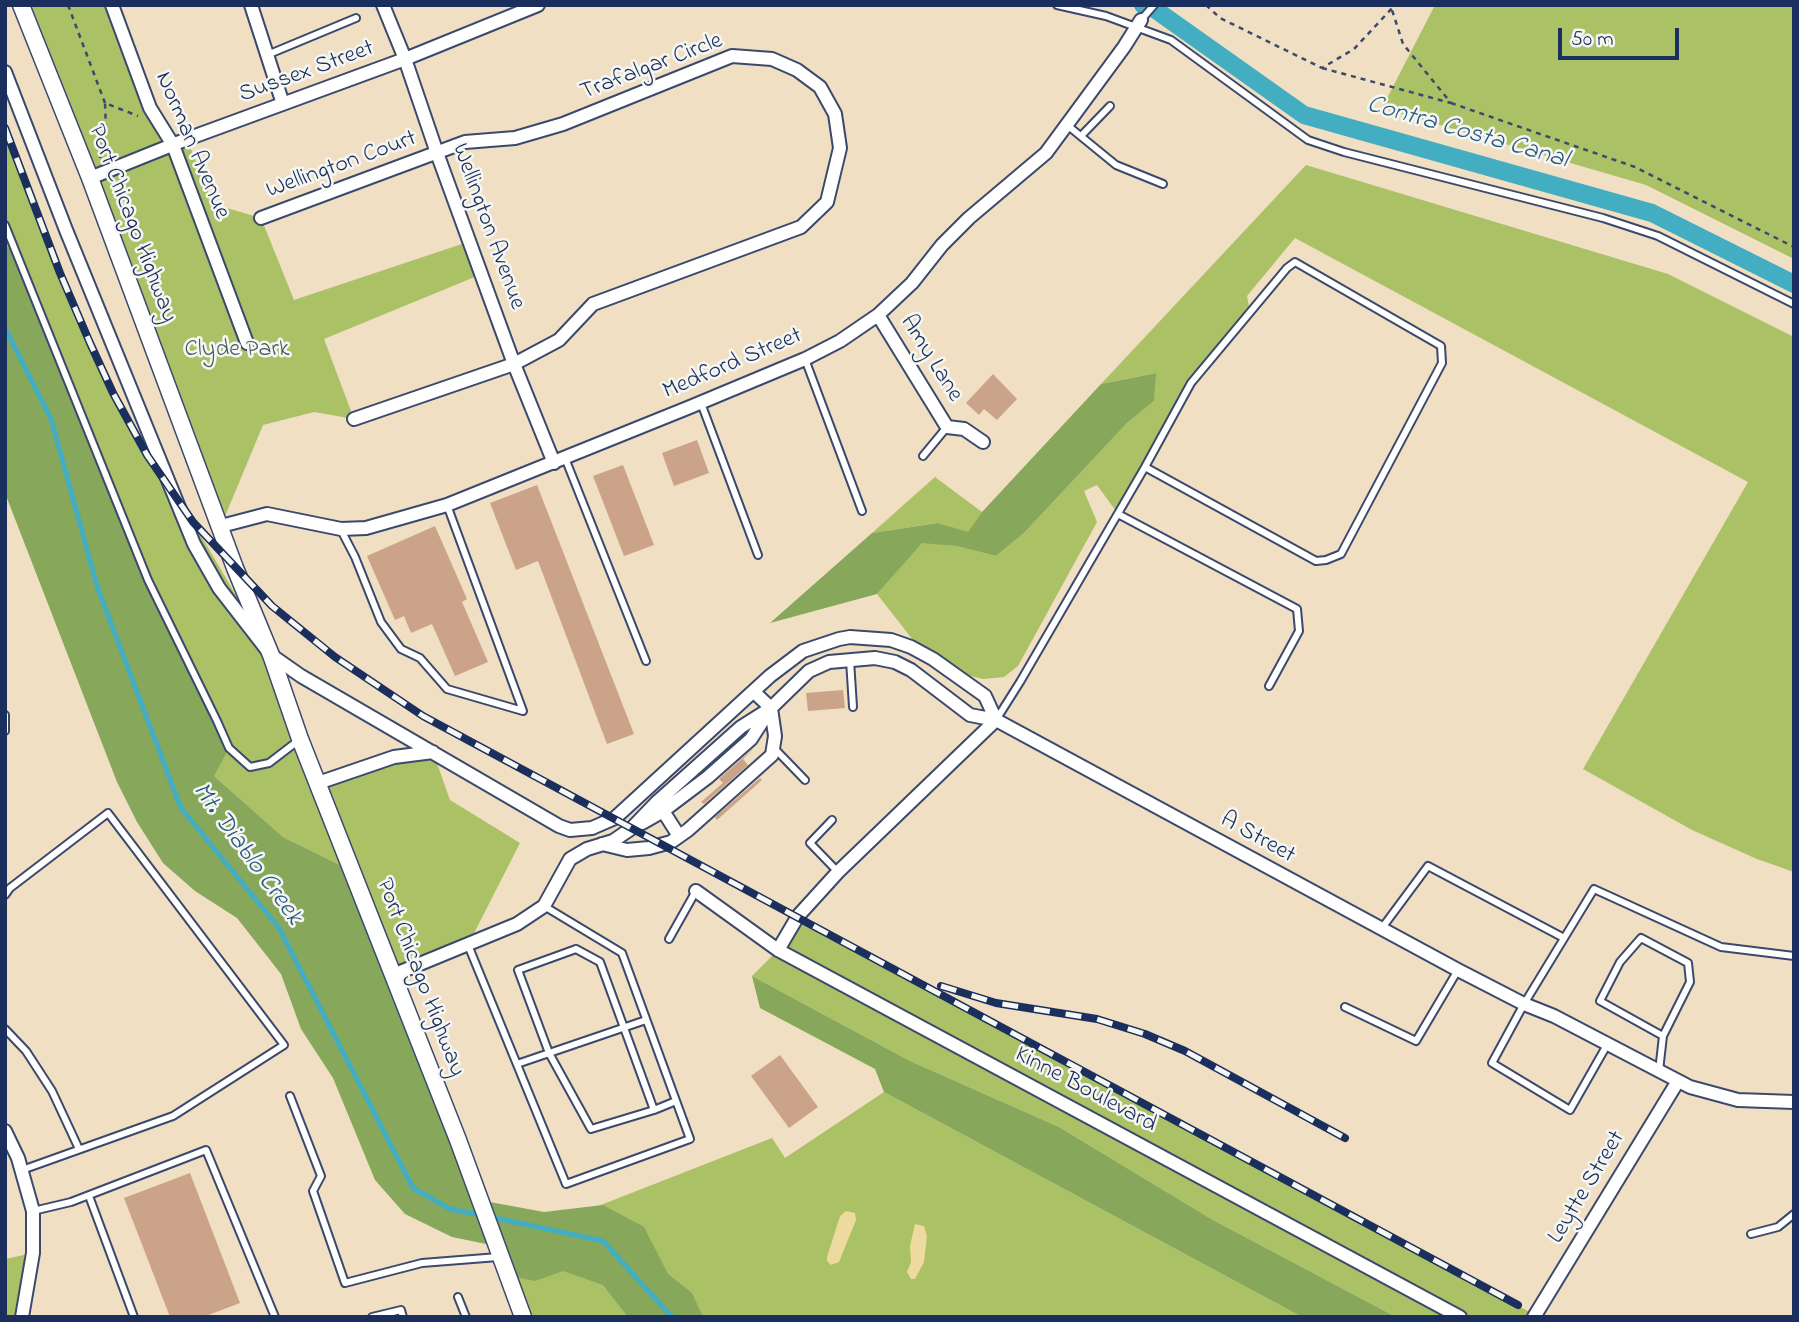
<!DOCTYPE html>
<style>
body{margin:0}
#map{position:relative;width:1799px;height:1322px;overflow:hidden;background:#f0dfc2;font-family:"Indie Flower",sans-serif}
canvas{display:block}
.frame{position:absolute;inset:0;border:7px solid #1b2f5e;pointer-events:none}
.scale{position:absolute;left:1558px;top:28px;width:121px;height:32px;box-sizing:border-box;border:4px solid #1b2f5e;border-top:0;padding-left:9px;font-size:21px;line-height:24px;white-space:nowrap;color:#1b2f5e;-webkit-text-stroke:5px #f6f6f2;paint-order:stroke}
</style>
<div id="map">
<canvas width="1799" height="1322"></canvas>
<div class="frame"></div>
<div class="scale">50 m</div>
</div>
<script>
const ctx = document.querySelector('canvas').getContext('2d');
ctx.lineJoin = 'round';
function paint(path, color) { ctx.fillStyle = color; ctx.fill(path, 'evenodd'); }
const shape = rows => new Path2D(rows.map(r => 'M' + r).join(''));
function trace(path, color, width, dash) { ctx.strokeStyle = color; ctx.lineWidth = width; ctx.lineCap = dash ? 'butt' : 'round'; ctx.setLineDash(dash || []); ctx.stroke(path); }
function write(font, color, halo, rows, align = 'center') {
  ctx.font = font + ' "Indie Flower",sans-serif'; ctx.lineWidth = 5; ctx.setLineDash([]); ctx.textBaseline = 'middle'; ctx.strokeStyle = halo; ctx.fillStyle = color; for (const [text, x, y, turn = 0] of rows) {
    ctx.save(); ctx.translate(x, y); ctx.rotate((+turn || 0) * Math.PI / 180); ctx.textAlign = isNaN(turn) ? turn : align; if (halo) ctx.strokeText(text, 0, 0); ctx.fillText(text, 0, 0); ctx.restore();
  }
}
paint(shape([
 [21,5,112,5,172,145,187,139,213,204,261,218,294,300,471,241,482,274,324,339,354,419,314,412,263,425,221,526],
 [1435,5,1794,5,1794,259,1646,185,1382,108],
 [5,128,60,273,113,393,147,455,193,522,271,655,318,783,433,752,450,800,520,843,468,945,393,975,352,871,283,837,214,776,148,580,15,250,5,246],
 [1306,165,1668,274,1794,337,1794,872,1757,859,1692,830,1583,769,1748,482,1295,238,1247,296,1250,312,1191,383,1118,514,1097,485,1084,491,1097,522,1018,666,1004,677,983,679,967,675,913,640,877,594,922,542,956,546,996,556,1024,533,1127,423,1154,401,1155,373,1101,384],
 [935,477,982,512,968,533,938,523,872,533],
 [798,916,864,952,1539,1317,1396,1317,1213,1220,1059,1127,910,1061,752,976,778,950],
 [884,1092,1302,1317,523,1317,496,1246,772,1138,785,1158],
 [33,1253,22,1317,5,1317,5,1259]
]), '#aac166');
paint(shape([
 [5,246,15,250,148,580,229,748,214,776,283,837,352,871,479,1200,544,1212,603,1205,644,1227,668,1274,692,1293,703,1317,628,1317,603,1285,563,1271,535,1281,506,1275,496,1246,452,1237,405,1214,375,1180,333,1078,301,1029,281,974,237,918,195,891,163,863,137,822,117,782,5,493],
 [1156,373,1154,401,1127,423,1024,533,996,556,956,546,922,543,877,594,770,623,872,533,938,523,968,532,982,512,1101,384],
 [752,976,910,1061,1059,1127,1213,1220,1396,1317,1302,1317,884,1092,875,1069,760,1008]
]), '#87a75b');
paint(shape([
 [846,1211,855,1213,856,1220,839,1262,831,1265,827,1261,827,1257,840,1216],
 [915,1224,924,1226,927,1236,924,1262,915,1279,911,1279,907,1272,911,1262,910,1246]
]), '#eeda9e');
trace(shape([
 [5,328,51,419,98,589,181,808,279,928,413,1188,450,1209,481,1215],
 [491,1217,603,1241,672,1317]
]), '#43adc2', 5);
trace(shape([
 [1143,5,1153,8,1304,115,1652,213,1794,284]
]), '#43adc2', 18);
paint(shape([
 [993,374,1017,399,997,420,984,409,979,415,966,403],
 [697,440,709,473,674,486,662,453],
 [623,465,654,545,624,556,593,476],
 [537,485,634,734,607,744,538,561,516,570,490,503],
 [435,526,467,599,462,602,488,662,455,676,432,624,411,633,404,616,395,620,367,556],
 [843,690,845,708,808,711,806,693],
 [755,747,743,759,748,765,704,804,701,802,723,783,719,779],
 [760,778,762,780,717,820,715,817],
 [780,1055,818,1107,789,1128,751,1076],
 [190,1173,240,1303,203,1317,170,1317,124,1198]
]), '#cba388');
const service = shape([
 [1057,5,1106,16,1171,40,1308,140,1344,152,1603,218,1658,236,1794,304],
 [1141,20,1154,5],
 [267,55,356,18],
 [1067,125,1116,165,1163,184],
 [1081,136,1110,106],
 [5,225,148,580,217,721,229,748,250,767,269,763,299,740],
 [805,359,862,511],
 [701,403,758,555],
 [923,456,947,427],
 [565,458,646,661],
 [1118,514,1297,609,1299,631,1269,686],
 [341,530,355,557,381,622,401,649,420,658,447,689,523,711,447,505],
 [850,660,853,707],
 [5,715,5,731],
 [996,720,1020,682,1145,467,1316,561,1326,560,1341,554,1442,363,1441,346,1295,262,1287,268,1191,383,1145,467],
 [775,749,805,780],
 [832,820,810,843,838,872],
 [5,895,10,888,108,813,284,1045,173,1116,22,1170],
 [1382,928,1428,866,1564,938],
 [669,939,696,891],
 [468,945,566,1184,690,1139,622,953,544,906],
 [576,949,600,962,654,1110,591,1129,549,1053,518,970,576,949],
 [1345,1007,1416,1041,1458,970],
 [5,1029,26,1051,52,1091,79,1149],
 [1607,1045,1570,1110,1492,1063,1524,1004,1594,889,1721,947,1794,956],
 [517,1064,646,1020],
 [1659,1071,1663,1036,1690,982,1688,963,1641,938,1620,962,1600,1001,1663,1036],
 [290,1096,321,1176,313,1191,345,1283,422,1263,498,1257],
 [654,1110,676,1101],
 [89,1196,134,1317],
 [33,1211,71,1202,206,1150,275,1317],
 [1751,1234,1778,1227,1794,1214],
 [458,1297,466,1317],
 [372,1317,401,1310,403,1317]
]);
const minor = shape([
 [112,5,150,108,173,145,247,343],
 [251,5,283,104],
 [383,5,405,59,437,153,514,364,554,463],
 [5,72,66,230,194,544,219,588,271,655,301,676,559,826,570,830,592,828,615,818,770,676,803,651,839,639,850,637,891,640,911,647,933,659,985,696,996,720],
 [90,178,187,139,405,59,538,5],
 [261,218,465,142,515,138,563,124,732,56,772,59,797,70,820,87,835,114,840,148,827,202,801,227,593,304,559,340,514,364,354,419],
 [878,315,947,427,964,429,983,442],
 [221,526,267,514,341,529,366,528,447,505,690,407,805,359,840,341,878,315,912,283,942,245,969,218,1046,153,1124,47,1141,20],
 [318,783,394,757,433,752],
 [663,811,679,836],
 [642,823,663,811,708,777,751,739,769,711],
 [602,844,627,850,649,848,671,842,688,830,772,755,775,736,771,708,754,692],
 [696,891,778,950,1460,1317],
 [778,950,798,916,838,872,996,720,1458,970,1524,1004,1554,1016,1690,1087,1738,1100,1794,1102],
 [393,975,517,924,544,906,570,859,587,849,613,841,632,828,657,802,741,727,771,708,809,671,829,662,875,658,895,662,911,670,970,715,996,720],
 [5,1131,18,1158,33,1211,33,1253,22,1317],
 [1534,1317,1678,1081]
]);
const tertiary = shape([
 [21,5,90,178,235,568,271,655,300,739,458,1140,523,1317]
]);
trace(service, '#3b496d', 10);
trace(minor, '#3b496d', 16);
trace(tertiary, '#3b496d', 19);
trace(shape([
 [68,5,105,103],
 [1206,5,1220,18,1322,68,1354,49,1395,5],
 [1322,68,1451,103,1403,44,1391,7],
 [1451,103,1635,167,1794,247],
 [100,158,106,130,105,103,138,116]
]), '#3b496d', 2.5, [5, 5]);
trace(service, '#fff', 6);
trace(minor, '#fff', 12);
trace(tertiary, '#fff', 16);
const rail = shape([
 [5,128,60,273,90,343,113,393,147,455,193,522,272,606,335,657,423,716,1518,1305],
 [941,986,996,1003,1097,1019,1145,1034,1185,1051,1345,1138]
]);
trace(rail, '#1b2f5e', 8);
trace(rail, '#f6f6f2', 5, [16]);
write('24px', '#1b2f5e', '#f6f6f2', [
 ["Trafalgar Circle",652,68,-21],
 ["Sussex Street",307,73,-20],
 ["Norman Avenue",191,146,67],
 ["Wellington Court",342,166,-20],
 ["Port Chicago Highway",131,224,69],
 ["Wellington Avenue",487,227,70],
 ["Amy Lane",930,359,58],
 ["Medford Street",733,365,-23],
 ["A Street",1257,839,29],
 ["Port Chicago Highway",419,978,69],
 ["Kinne Boulevard",1085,1091,28],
 ["Leytte Street",1588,1188,-59]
]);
write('24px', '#465b60', '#f6f6f2', [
 ["Clyde Park",237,351]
]);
write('italic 26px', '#295b81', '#f6f6f2', [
 ["Contra Costa Canal",1467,134,16],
 ["Mt. Diablo Creek",246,855,54]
]);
</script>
